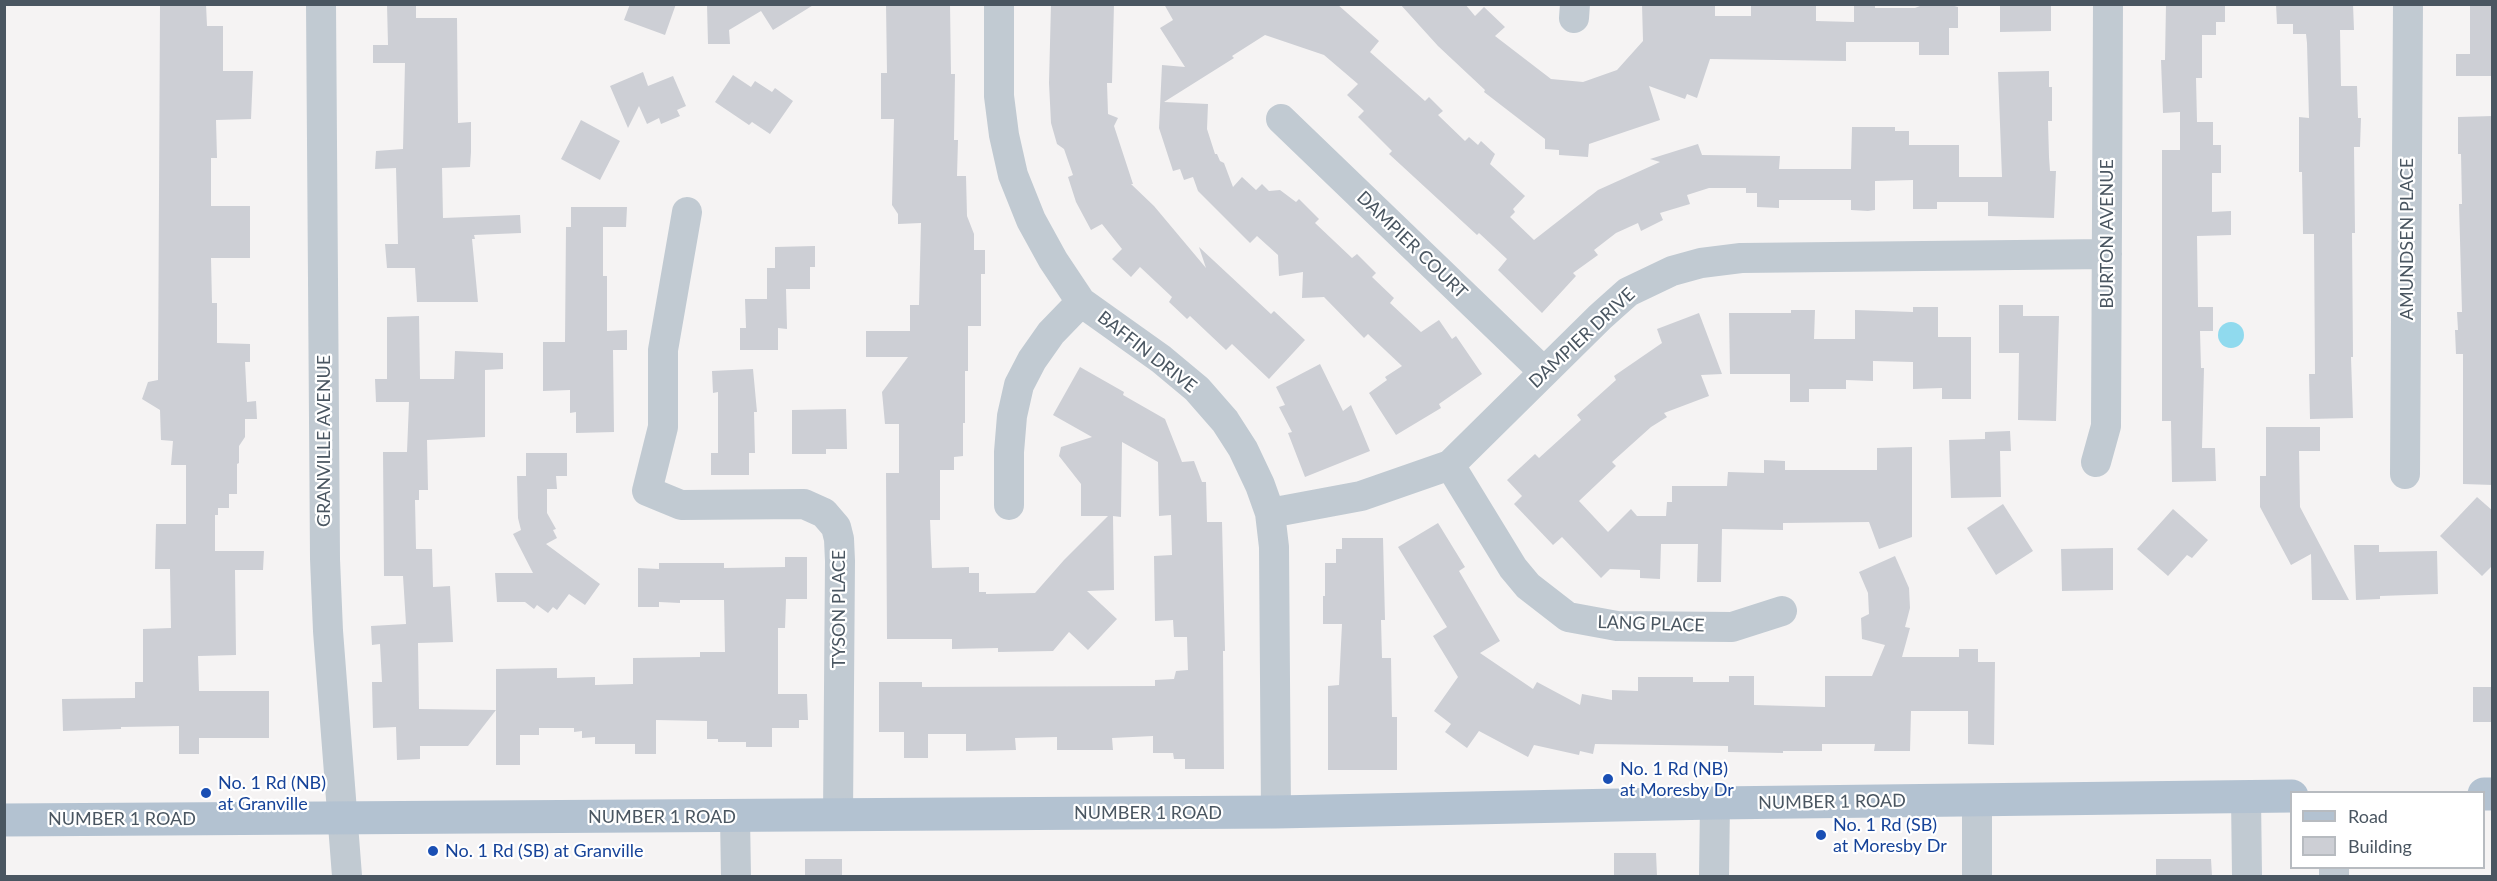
<!DOCTYPE html>
<style>
body{margin:0}
#map{position:relative;width:2497px;height:881px;overflow:hidden;background:#f5f3f3;font-family:Lato,sans-serif}
canvas{display:block}
.frame{position:absolute;inset:0;border:6px solid #4a5661;pointer-events:none}
.legend{position:absolute;left:2290px;top:791px;width:195px;height:78px;box-sizing:border-box;background:#fff;border:2px solid #b7bbc0;margin:0;padding:8px 10px;list-style:none;font-size:18px;color:#4a5661}
.legend li{display:flex;align-items:center;gap:12px;height:30px}
.legend b{width:30px;border:2px solid #b7bbc0}
</style>
<div id="map">
<canvas width="2497" height="881"></canvas>
<div class="frame"></div>
<ul class="legend">
<li><b style="height:8px;background:#b3c2d1"></b>Road</li>
<li><b style="height:16px;background:#cdcfd5"></b>Building</li>
</ul>
</div>
<script>
const ctx = document.querySelector('canvas').getContext('2d');
ctx.lineJoin = 'round';
function paint(path, color) { ctx.fillStyle = color; ctx.fill(path, 'evenodd'); }
const shape = rows => new Path2D(rows.map(r => 'M' + r).join(''));
function trace(path, color, width, dash) { ctx.strokeStyle = color; ctx.lineWidth = width; ctx.lineCap = dash ? 'butt' : 'round'; ctx.setLineDash(dash || []); ctx.stroke(path); }
function write(font, color, halo, rows, align = 'center') {
  ctx.font = font + ' Lato,sans-serif'; ctx.lineWidth = 4.5; ctx.setLineDash([]); ctx.textBaseline = 'middle'; ctx.strokeStyle = halo; ctx.fillStyle = color; for (const [text, x, y, turn = 0] of rows) {
    ctx.save(); ctx.translate(x, y); ctx.rotate((+turn || 0) * Math.PI / 180); ctx.textAlign = isNaN(turn) ? turn : align; if (halo) ctx.strokeText(text, 0, 0); ctx.fillText(text, 0, 0); ctx.restore();
  }
}
paint(shape([
 '2218 335a13 13 0 1 1 26 0a13 13 0 1 1-26 0Z'
]), '#90daee');
paint(shape([
 [160,4,206,4,207,26,223,26,223,71,253,71,251,119,216,120,217,158,211,158,211,206,250,206,250,258,211,258,212,303,217,303,217,343,250,344,250,362,245,362,247,402,256,401,257,419,245,419,245,437,239,446,239,463,237,464,237,494,229,494,229,508,218,508,218,515,215,515,215,551,264,551,263,570,235,570,236,655,198,656,199,691,269,691,269,738,199,738,199,754,179,754,179,726,121,727,121,729,63,731,62,699,135,698,135,682,143,682,143,629,171,628,170,569,155,569,156,524,186,524,186,465,171,465,173,441,161,440,160,410,142,399,148,382,158,380],
 [387,4,416,4,416,18,457,18,458,123,471,122,471,152,470,167,442,168,443,218,520,215,521,233,474,235,475,239,472,239,478,302,417,302,415,268,387,268,385,244,398,244,396,168,375,169,376,151,403,149,405,63,373,63,373,45,388,45],
 [630,4,676,4,665,35,624,20],
 [707,4,815,4,773,30,761,11,729,30,730,44,708,44],
 [886,4,950,4,951,74,955,74,954,140,958,140,957,176,966,176,967,216,974,234,974,250,985,250,985,274,981,274,981,326,968,326,968,371,965,371,965,423,963,423,963,456,954,457,954,470,940,470,940,520,930,520,932,568,969,567,969,573,979,573,979,592,986,592,986,594,1035,593,1064,560,1108,516,1081,516,1081,484,1059,456,1061,447,1092,437,1053,415,1080,367,1124,392,1123,395,1165,419,1182,462,1194,461,1202,482,1206,482,1207,522,1222,522,1225,651,1223,651,1224,769,1185,769,1185,759,1174,759,1173,753,1153,753,1153,736,1112,738,1113,750,1057,750,1057,737,1015,738,1016,750,966,751,966,734,928,734,928,758,904,758,904,732,879,732,879,682,922,682,922,687,1155,686,1155,680,1174,679,1176,671,1188,670,1187,637,1174,637,1173,620,1155,621,1154,556,1172,555,1171,515,1159,516,1158,462,1122,442,1121,517,1113,516,1114,590,1087,591,1117,619,1088,650,1069,632,1053,651,998,652,998,648,952,649,952,639,887,639,886,473,899,473,899,424,885,424,882,392,908,357,866,357,866,331,910,331,910,305,919,305,921,223,898,224,898,214,892,205,894,119,881,119,881,73,887,73],
 [1051,4,1114,4,1112,83,1107,83,1108,114,1118,118,1114,126,1133,184,1131,184,1154,206,1206,268,1199,247,1271,314,1274,311,1305,340,1269,379,1232,344,1226,350,1190,316,1187,319,1169,302,1172,297,1140,267,1131,277,1112,259,1122,249,1102,224,1091,230,1076,202,1068,177,1073,175,1064,149,1057,144,1051,123,1049,83],
 [1164,4,1337,4,1379,41,1370,52,1425,101,1429,97,1443,111,1438,115,1465,141,1469,137,1478,145,1481,141,1495,154,1490,164,1525,196,1513,209,1515,212,1510,217,1534,240,1598,190,1660,162,1650,159,1698,144,1702,155,1780,156,1779,169,1851,169,1852,127,1895,127,1895,131,1909,131,1909,145,1959,145,1959,177,2002,177,1998,72,2049,71,2049,87,2052,87,2052,121,2048,121,2049,157,2050,171,2056,171,2054,218,1988,216,1988,202,1937,202,1937,209,1913,209,1913,180,1875,181,1875,210,1868,211,1851,210,1851,200,1779,200,1779,208,1757,207,1757,193,1746,193,1746,188,1709,188,1687,195,1690,204,1660,213,1663,220,1641,231,1638,223,1616,233,1594,250,1598,255,1573,273,1576,276,1542,313,1498,270,1507,259,1479,233,1477,235,1389,154,1392,151,1358,117,1364,111,1347,95,1358,84,1324,55,1265,35,1232,56,1234,58,1164,102,1208,104,1207,129,1215,154,1217,154,1220,161,1224,163,1233,187,1242,177,1256,190,1262,184,1269,191,1280,190,1296,202,1299,199,1319,219,1315,223,1352,258,1357,254,1376,273,1372,277,1394,298,1390,303,1421,332,1439,320,1452,339,1456,336,1482,374,1439,404,1441,408,1396,435,1369,393,1387,380,1385,377,1402,366,1368,334,1364,338,1324,297,1302,298,1303,272,1279,276,1278,255,1257,236,1250,243,1198,191,1193,177,1184,180,1180,169,1173,171,1159,128,1162,65,1185,67,1160,28,1173,20],
 [1400,4,1465,4,1475,16,1484,7,1505,27,1495,36,1551,79,1583,82,1617,70,1643,41,1642,4,1715,4,1715,16,1751,16,1751,6,1816,6,1816,21,1854,22,1854,5,1875,5,1875,8,1915,8,1925,4,1947,4,1958,7,1958,28,1949,28,1949,55,1919,55,1919,42,1846,42,1846,61,1710,59,1697,98,1687,94,1685,99,1649,86,1660,120,1589,144,1588,157,1559,155,1559,150,1545,149,1545,139,1484,92,1485,90,1438,46],
 [2000,4,2051,4,2051,31,2000,32],
 [2166,4,2225,4,2225,22,2216,22,2216,35,2202,35,2202,78,2196,78,2197,122,2213,122,2213,145,2221,145,2221,173,2212,173,2212,212,2231,211,2231,235,2197,236,2198,307,2213,307,2213,331,2200,331,2201,368,2204,368,2202,448,2215,448,2216,481,2172,482,2171,421,2162,421,2162,150,2180,150,2180,112,2163,113,2161,60,2165,60],
 [2276,4,2353,4,2354,30,2340,30,2341,86,2357,86,2358,118,2361,118,2360,147,2354,147,2355,233,2352,233,2353,357,2351,357,2353,418,2310,419,2309,374,2315,374,2314,234,2303,234,2302,172,2299,172,2299,117,2309,118,2307,43,2306,34,2293,34,2293,24,2277,24],
 [2470,4,2493,4,2493,76,2456,76,2456,54,2470,54],
 [643,72,648,86,673,76,686,106,677,110,680,116,661,124,659,118,647,124,639,106,628,128,610,86],
 [733,75,751,87,755,81,772,92,775,88,793,101,770,134,752,122,749,125,715,102],
 [2493,116,2493,485,2463,484,2463,354,2456,354,2455,330,2458,330,2457,312,2462,312,2459,204,2462,204,2461,154,2458,154,2458,117],
 [581,120,620,141,600,180,561,159],
 [571,207,627,207,626,227,603,227,603,276,607,276,607,331,627,330,627,350,613,350,614,432,576,433,576,412,570,413,570,390,543,391,543,342,565,342,566,227,571,227],
 [815,246,815,267,810,267,810,289,786,289,787,329,778,328,778,350,740,350,740,328,746,328,745,299,767,299,767,268,775,268,775,247],
 [1999,305,2023,305,2023,316,2059,316,2056,421,2018,420,2019,353,1999,353],
 [1913,307,1938,307,1938,337,1971,337,1971,399,1942,399,1942,388,1913,389,1913,362,1873,361,1873,381,1846,380,1846,389,1809,389,1809,402,1790,402,1790,374,1730,374,1729,313,1791,313,1791,310,1815,310,1814,339,1855,339,1855,310,1913,312],
 [1699,313,1722,374,1701,375,1709,396,1664,413,1667,417,1651,427,1612,462,1616,466,1579,501,1608,532,1631,509,1637,516,1666,516,1667,502,1672,502,1672,486,1727,486,1728,472,1764,473,1764,460,1785,461,1785,470,1877,470,1877,448,1912,447,1912,537,1879,549,1869,522,1783,523,1783,530,1722,529,1721,582,1697,582,1698,544,1661,544,1660,579,1640,578,1640,570,1610,569,1601,578,1562,537,1553,545,1514,504,1522,496,1507,480,1535,454,1539,458,1581,420,1577,415,1616,380,1614,376,1662,343,1657,329],
 [419,316,420,379,454,379,455,351,503,353,503,369,485,370,485,437,427,440,428,490,419,490,419,500,415,500,416,549,432,549,433,587,450,586,453,642,418,643,419,709,496,710,496,669,557,668,557,678,595,677,595,685,633,684,633,658,700,657,700,652,725,652,724,600,680,600,680,603,659,602,659,607,638,607,638,568,659,569,659,563,724,563,724,568,785,567,785,557,807,557,807,599,786,599,785,628,778,628,778,694,807,694,808,720,799,720,799,728,772,728,772,747,746,747,746,742,718,742,718,739,707,739,707,721,656,720,656,754,635,754,635,744,595,744,595,737,582,738,582,731,574,732,574,728,539,728,539,735,520,735,520,765,496,765,496,710,468,746,420,746,420,759,397,760,396,727,373,728,372,682,382,682,380,644,372,645,371,626,406,624,403,576,384,576,383,452,407,452,409,402,376,402,375,379,387,379,387,317],
 [1320,364,1343,411,1351,405,1370,451,1305,477,1288,433,1292,432,1279,407,1285,405,1276,387],
 [753,369,757,412,754,412,755,453,749,453,749,475,711,475,711,453,718,453,718,392,713,393,712,371],
 [846,409,847,449,826,449,826,454,792,454,792,410],
 [2266,427,2320,427,2320,451,2299,451,2300,507,2349,600,2312,600,2311,554,2291,565,2260,507,2260,476,2266,476],
 [2010,431,2011,451,2000,451,2001,497,1951,498,1949,440,1985,439,1985,432],
 [526,453,567,453,567,476,556,476,557,489,547,489,547,513,556,529,553,530,557,538,546,544,600,584,585,605,569,594,557,610,553,607,548,613,537,605,534,609,525,602,497,602,495,573,533,573,513,534,521,530,518,518,517,476,526,476],
 [2477,497,2493,511,2493,565,2482,576,2440,536],
 [2003,504,2033,551,1996,575,1967,528],
 [2173,509,2208,540,2192,558,2187,555,2168,576,2137,549],
 [1438,523,1465,567,1459,571,1500,641,1480,653,1533,689,1537,682,1580,705,1582,694,1612,700,1612,690,1638,691,1638,677,1693,677,1693,682,1729,682,1729,676,1754,676,1754,705,1825,707,1825,676,1872,676,1885,645,1862,639,1861,618,1869,614,1868,593,1859,572,1895,556,1909,588,1910,608,1905,627,1910,628,1902,657,1959,657,1959,649,1978,649,1978,662,1995,662,1994,745,1968,744,1968,711,1911,711,1910,751,1874,751,1875,744,1822,744,1822,751,1783,751,1783,753,1728,752,1728,746,1595,744,1593,754,1580,751,1579,755,1534,745,1528,757,1479,731,1467,748,1445,732,1451,724,1434,711,1458,677,1433,636,1447,627,1398,547],
 [1342,538,1383,538,1385,620,1381,620,1382,658,1391,658,1392,717,1397,717,1397,770,1328,770,1328,686,1339,685,1342,624,1323,624,1323,596,1325,596,1325,563,1336,563,1336,549,1342,549],
 [2354,545,2379,545,2379,552,2437,551,2438,594,2380,596,2380,599,2356,600],
 [2113,548,2113,590,2062,591,2061,549],
 [2473,687,2493,687,2493,722,2473,722],
 [1614,853,1656,853,1657,876,1614,876],
 [805,859,842,859,842,876,805,876],
 [2156,859,2211,859,2212,876,2156,876]
]), '#cdcfd5');
trace(shape([
 [321,4,325,559,328,631,347,876],
 [999,4,999,96,1004,135,1013,175,1031,220,1053,260,1081,302,1161,359,1197,389,1225,421,1243,449,1260,485,1270,513,1274,547,1276,812],
 [1574,18,1575,4],
 [1281,119,1544,372],
 [687,212,663,350,663,427,647,491,681,505,804,504,824,513,836,527,839,539,840,561,838,815],
 [2096,462,2106,426,2108,4],
 [1450,465,1513,568,1528,586,1568,617,1617,626,1732,627,1782,611],
 [2405,474,2408,4],
 [1009,505,1009,452,1012,416,1019,385,1032,360,1051,333,1081,302],
 [1270,513,1361,496,1450,465,1600,317,1628,292,1672,271,1701,263,1741,258,2107,254],
 [2246,797,2247,876],
 [1977,800,1977,876],
 [735,817,736,876],
 [2334,868,2334,876],
 [1714,876,1715,803]
]), '#c1cad2', 30);
trace(shape([
 [2484,794,2492,794],
 [4,820,1276,812,1715,803,2292,796]
]), '#b3c2d1', 33);
for (const [x, y, r, color] of [
 [1608,779,6,"#1a4fb4"],
 [206,793,6,"#1a4fb4"],
 [1821,835,6,"#1a4fb4"],
 [433,851,6,"#1a4fb4"]
]) { const dot = new Path2D(); dot.arc(x, y, r, 0, 2 * Math.PI); ctx.fillStyle = color; ctx.fill(dot); trace(dot, '#fff', 2); }
write('18px', '#4a5661', '#fff', [
 ["BURTON AVENUE",2107,234,-90],
 ["AMUNDSEN PLACE",2407,239,-90],
 ["DAMPIER COURT",1412,245,44],
 ["DAMPIER DRIVE",1582,338,-43],
 ["BAFFIN DRIVE",1147,352,38],
 ["GRANVILLE AVENUE",324,441,-90],
 ["TYSON PLACE",839,609,-90],
 ["LANG PLACE",1651,624,2],
 ["NUMBER 1 ROAD",1832,802,-1],
 ["NUMBER 1 ROAD",1148,813],
 ["NUMBER 1 ROAD",662,817],
 ["NUMBER 1 ROAD",122,819]
]);
write('18px', '#164399', '#fff', [
 ["No. 1 Rd (NB)",1620,769],
 ["at Moresby Dr",1620,790],
 ["No. 1 Rd (NB)",218,783],
 ["at Granville",218,804],
 ["No. 1 Rd (SB)",1833,825],
 ["at Moresby Dr",1833,846],
 ["No. 1 Rd (SB) at Granville",445,851]
], 'left');
</script>
